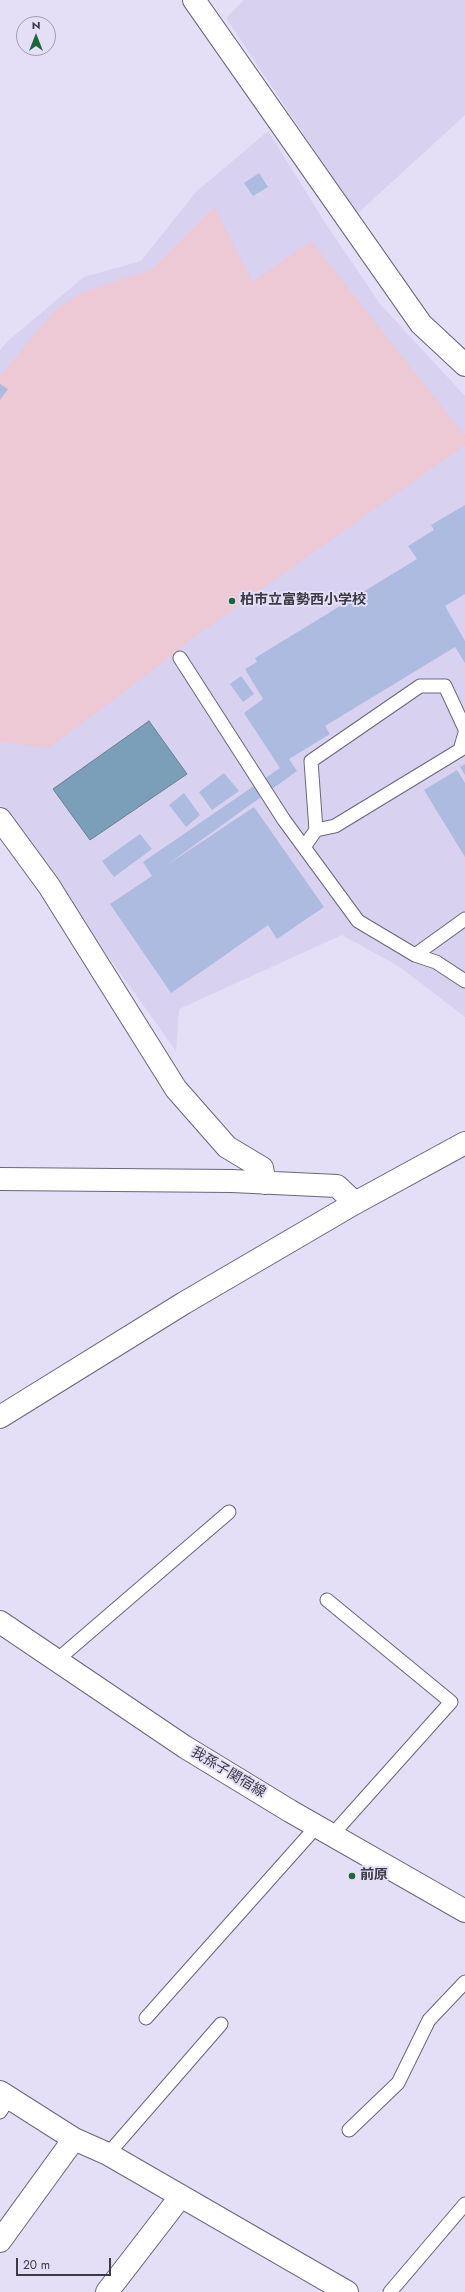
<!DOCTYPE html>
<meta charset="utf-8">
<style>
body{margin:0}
#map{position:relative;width:465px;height:2292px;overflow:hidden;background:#e4def6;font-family:Jost,sans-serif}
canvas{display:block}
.north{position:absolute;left:16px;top:16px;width:40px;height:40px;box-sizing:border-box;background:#e4def6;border:1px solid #a19caf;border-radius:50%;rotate:0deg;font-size:11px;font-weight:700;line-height:16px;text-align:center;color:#3c3a44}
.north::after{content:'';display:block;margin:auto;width:14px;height:18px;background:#1a6837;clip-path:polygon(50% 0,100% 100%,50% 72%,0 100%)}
.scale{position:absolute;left:16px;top:2258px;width:95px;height:18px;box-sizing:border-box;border:2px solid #3c3a44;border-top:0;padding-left:5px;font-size:12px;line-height:14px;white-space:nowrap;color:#3c3a44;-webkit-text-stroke:3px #e4def6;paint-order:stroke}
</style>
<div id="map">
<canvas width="465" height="2292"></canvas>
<div class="north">N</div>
<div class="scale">20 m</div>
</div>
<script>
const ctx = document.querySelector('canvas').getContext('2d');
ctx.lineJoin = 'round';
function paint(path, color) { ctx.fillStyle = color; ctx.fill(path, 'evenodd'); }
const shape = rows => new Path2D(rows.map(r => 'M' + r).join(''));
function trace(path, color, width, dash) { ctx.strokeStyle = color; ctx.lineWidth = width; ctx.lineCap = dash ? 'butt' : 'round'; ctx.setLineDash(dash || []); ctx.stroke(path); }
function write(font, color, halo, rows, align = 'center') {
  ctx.font = font + ' Jost,"Noto Sans JP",sans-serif'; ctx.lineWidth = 4; ctx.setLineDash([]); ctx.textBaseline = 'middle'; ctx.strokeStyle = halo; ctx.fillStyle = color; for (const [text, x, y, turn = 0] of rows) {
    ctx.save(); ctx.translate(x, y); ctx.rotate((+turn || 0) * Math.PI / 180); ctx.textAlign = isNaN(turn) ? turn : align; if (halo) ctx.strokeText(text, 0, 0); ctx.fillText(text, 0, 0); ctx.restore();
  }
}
paint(shape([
 [244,0,465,0,465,115,357,214,226,18],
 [268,131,324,221,380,304,465,396,465,1017,400,967,342,935,179,1009,176,1051,0,805,0,350,9,340,84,277,141,261,196,192]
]), '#d9d1f0');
paint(shape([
 [214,207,252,282,311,241,465,436,465,445,194,637,152,671,49,748,2,742,0,741,0,376,54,311,83,292,152,269]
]), '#ecc9d5');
const water = shape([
 [149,721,187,774,90,840,53,789,149,721]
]);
paint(water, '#7b9fb8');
trace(water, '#688195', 1);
paint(shape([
 [259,173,268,187,253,196,244,183],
 [0,384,8,389,0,400],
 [465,505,465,594,445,606,465,641,465,663,455,647,325,726,330,734,289,759,297,771,164,867,254,807,324,907,277,939,268,925,171,993,110,904,152,876,143,862,280,768,244,713,263,699,245,669,257,662,255,658,417,559,408,546,434,530,431,525],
 [241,676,254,694,243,702,230,684],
 [465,764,465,775,460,767],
 [457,770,465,783,465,857,424,790],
 [224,773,239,791,212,810,199,792],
 [184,793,200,815,186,827,169,805],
 [140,834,152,849,114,877,102,861]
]), '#adbbe0');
const service = shape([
 [180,658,284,820,358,921,415,955,436,962,465,981],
 [316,830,335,826,460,750,465,733],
 [304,847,316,830,311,761,420,686,445,686,465,729],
 [415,955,465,919],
 [327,1600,451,1702,332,1835],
 [57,1660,229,1512],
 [146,2018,317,1826],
 [0,2112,9,2098],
 [349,2130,398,2083,429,2020,465,1982],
 [108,2154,221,2024],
 [390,2292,465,2204]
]);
const minor = shape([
 [194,0,421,324,465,365],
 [0,819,49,886,176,1089,227,1147,262,1168,265,1183],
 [0,1179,232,1181,337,1186,355,1203],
 [0,1417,184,1303,355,1203,465,1143],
 [0,2092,74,2139,108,2154,347,2292],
 [0,2241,74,2139],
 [107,2292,181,2196]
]);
const primary = shape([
 [0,1622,185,1747,290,1811,465,1911]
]);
trace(service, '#6b667b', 15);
trace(minor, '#6b667b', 24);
trace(primary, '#6b667b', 24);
trace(service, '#fff', 13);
trace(minor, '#fff', 22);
trace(primary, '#fff', 22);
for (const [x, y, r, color] of [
 [232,601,4,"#1a6837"],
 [352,1876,4,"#1a6837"]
]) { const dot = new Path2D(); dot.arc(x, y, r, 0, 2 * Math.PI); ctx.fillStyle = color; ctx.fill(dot); trace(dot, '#e4def6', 1.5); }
write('bold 14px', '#3c3a44', '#e4def6', [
 ["柏市立富勢西小学校",240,601],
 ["前原",360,1876]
], 'left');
write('14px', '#3c3a44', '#e4def6', [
 ["我孫子関宿線",228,1773,31]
]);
</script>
